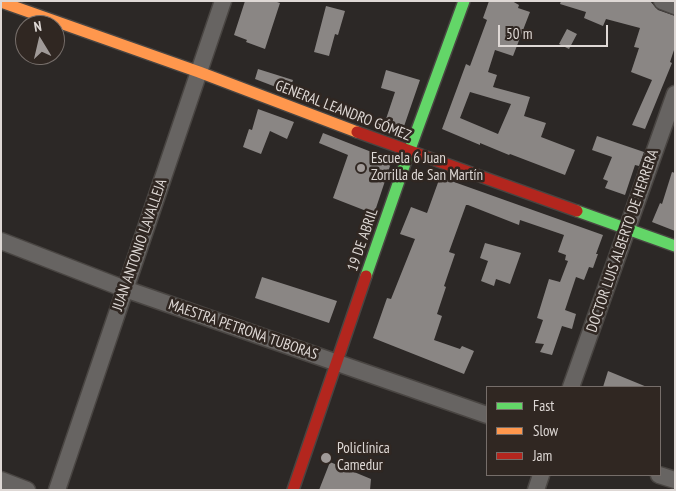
<!DOCTYPE html>
<meta charset="utf-8">
<style>
body{margin:0}
#map{position:relative;width:676px;height:491px;overflow:hidden;background:#2c2826;font-family:"PT Sans Narrow",sans-serif}
canvas{display:block}
.frame{position:absolute;inset:0;border:2px solid #ded8d5;pointer-events:none}
.legend{position:absolute;left:486px;top:386px;width:175px;height:90px;box-sizing:border-box;background:#302722;border:1px solid #766e6a;margin:0;padding:6px 9px;list-style:none;font-size:15px;color:#ded8d5}
.legend li{display:flex;align-items:center;gap:10px;height:25px}
.legend b{width:25px;border:1px solid #766e6a}
.north{position:absolute;left:15px;top:15px;width:50px;height:50px;box-sizing:border-box;background:#302722;border:1px solid #766e6a;border-radius:50%;rotate:351deg;font-size:14px;font-weight:700;line-height:20px;text-align:center;color:#ded8d5}
.north::after{content:'';display:block;margin:auto;width:18px;height:22px;background:#a09a98;clip-path:polygon(50% 0,100% 100%,50% 72%,0 100%)}
.scale{position:absolute;left:498px;top:25px;width:110px;height:22px;box-sizing:border-box;border:2px solid #ded8d5;border-top:0;padding-left:6px;font-size:15px;line-height:18px;white-space:nowrap;color:#ded8d5;-webkit-text-stroke:4px #302722;paint-order:stroke}
</style>
<div id="map">
<canvas width="676" height="491"></canvas>
<div class="frame"></div>
<ul class="legend">
<li><b style="height:6px;background:#63d668"></b>Fast</li>
<li><b style="height:6px;background:#ff974d"></b>Slow</li>
<li><b style="height:6px;background:#b3261e"></b>Jam</li>
</ul>
<div class="north">N</div>
<div class="scale">50 m</div>
</div>
<script>
const ctx = document.querySelector('canvas').getContext('2d');
ctx.lineJoin = 'round';
function paint(path, color) { ctx.fillStyle = color; ctx.fill(path, 'evenodd'); }
const shape = rows => new Path2D(rows.map(r => 'M' + r).join(''));
function trace(path, color, width, dash) { ctx.strokeStyle = color; ctx.lineWidth = width; ctx.lineCap = dash ? 'butt' : 'round'; ctx.setLineDash(dash || []); ctx.stroke(path); }
function write(font, color, halo, rows, align = 'center') {
  ctx.font = font + ' "PT Sans Narrow",sans-serif'; ctx.lineWidth = 5; ctx.setLineDash([]); ctx.textBaseline = 'middle'; ctx.strokeStyle = halo; ctx.fillStyle = color; for (const [text, x, y, turn = 0] of rows) {
    ctx.save(); ctx.translate(x, y); ctx.rotate((+turn || 0) * Math.PI / 180); ctx.textAlign = isNaN(turn) ? turn : align; if (halo) ctx.strokeText(text, 0, 0); ctx.fillText(text, 0, 0); ctx.restore();
  }
}
paint(shape([
 [245,1,274,1,280,3,265,49,246,42,247,40,234,35],
 [489,1,512,1,519,5,518,8,530,12,513,56,495,50,488,72,497,75,493,87,530,97,524,116,546,123,541,137,575,150,565,175,510,154,509,155,480,143,480,145,442,129,466,64,470,66,487,20,483,18],
 [470,92,511,104,498,134,460,118],
 [561,1,650,1,658,10,675,16,675,47,670,62,672,63,645,129,632,125,652,80,631,72,639,48,634,47,640,28,606,19,603,26,584,18,586,12,560,4],
 [326,6,345,11,338,35,335,34,329,56,314,52],
 [567,29,577,34,569,49,559,44],
 [258,69,293,80,289,92,255,79],
 [386,70,420,80,401,135,383,128,395,92,381,88],
 [258,109,294,122,287,139,270,131,261,154,243,147,249,129,252,130],
 [323,133,392,160,374,214,333,198,348,155,319,143],
 [597,136,644,152,639,166,635,165,625,195,605,188,608,181,603,179,612,157,592,150],
 [672,172,675,173,675,231,652,222,660,203,662,204],
 [440,177,603,235,596,254,598,254,593,268,589,267,584,280,576,277,565,310,576,314,572,329,562,326,552,355,540,352,544,344,535,343,543,320,537,318,549,279,560,282,568,261,565,260,566,255,558,252,564,235,520,220,519,225,468,205,466,205,449,252,455,254,444,286,446,287,437,314,442,316,434,340,460,349,462,346,474,351,464,374,373,338,387,298,391,299,415,239,400,234,411,207,427,213],
 [485,243,521,253,510,284,496,279,494,286,481,281,488,261,480,258],
 [262,277,337,301,329,323,255,298],
 [608,371,647,387,603,387],
 [330,462,371,479,370,490,319,490]
]), '#8a8684');
const street = shape([
 [662,1,675,6],
 [1,241,125,289,487,415],
 [571,387,675,94],
 [659,475,675,480],
 [1,480,27,490],
 [57,490,223,1],
 [536,490,541,475]
]);
const fast = shape([
 [577,211,675,246],
 [366,276,409,152,464,1]
]);
const slow = shape([
 [1,2,199,72,357,132]
]);
const jam = shape([
 [357,132,577,211],
 [293,490,366,276]
]);
trace(street, '#494542', 19);
trace(fast, '#494542', 14);
trace(slow, '#494542', 14);
trace(jam, '#494542', 14);
trace(street, '#676462', 16);
trace(fast, '#63d668', 11);
trace(slow, '#ff974d', 11);
trace(jam, '#b3261e', 11);
for (const [x, y, r, color] of [
 [361,168,5,"#a09a98"],
 [326,458,6,"#a09a98"]
]) { const dot = new Path2D(); dot.arc(x, y, r, 0, 2 * Math.PI); ctx.fillStyle = color; ctx.fill(dot); trace(dot, '#302722', 2); }
write('15px', '#ded8d5', '#302722', [
 ["GENERAL LEANDRO GÓMEZ",343,111,21],
 ["19 DE ABRIL",363,240,-71],
 ["DOCTOR LUIS ALBERTO DE HERRERA",623,241,-71],
 ["JUAN ANTONIO LAVALLEJA",140,245,-71],
 ["MAESTRA PETRONA TUBORAS",243,330,19]
]);
write('15px', '#ded8d5', '#302722', [
 ["Escuela 6 Juan",371,159],
 ["Zorrilla de San Martín",371,176],
 ["Policlínica",337,449],
 ["Camedur",337,466]
], 'left');
</script>
